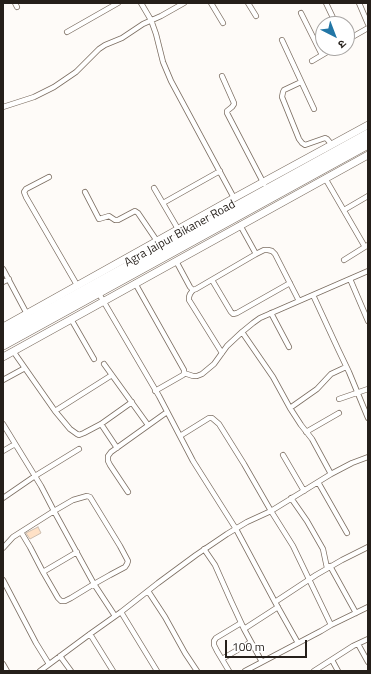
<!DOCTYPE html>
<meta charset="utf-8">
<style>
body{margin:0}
#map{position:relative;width:371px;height:674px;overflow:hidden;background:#fefbf8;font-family:"Titillium Web","Noto Sans Devanagari",sans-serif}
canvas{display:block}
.frame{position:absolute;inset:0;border:4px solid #251f1a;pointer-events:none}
.north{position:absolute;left:315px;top:16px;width:40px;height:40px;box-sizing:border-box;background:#fff;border:1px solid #a8a5a3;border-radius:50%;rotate:138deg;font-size:11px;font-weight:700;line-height:16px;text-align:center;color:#251f1a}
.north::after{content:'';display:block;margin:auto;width:14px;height:18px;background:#2276a6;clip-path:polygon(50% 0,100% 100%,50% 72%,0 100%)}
.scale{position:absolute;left:225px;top:640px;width:82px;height:18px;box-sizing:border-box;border:2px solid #251f1a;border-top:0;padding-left:5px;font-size:12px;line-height:14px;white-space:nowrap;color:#251f1a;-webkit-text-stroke:3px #fff;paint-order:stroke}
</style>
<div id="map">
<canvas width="371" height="674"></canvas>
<div class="frame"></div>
<div class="north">उ</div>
<div class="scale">100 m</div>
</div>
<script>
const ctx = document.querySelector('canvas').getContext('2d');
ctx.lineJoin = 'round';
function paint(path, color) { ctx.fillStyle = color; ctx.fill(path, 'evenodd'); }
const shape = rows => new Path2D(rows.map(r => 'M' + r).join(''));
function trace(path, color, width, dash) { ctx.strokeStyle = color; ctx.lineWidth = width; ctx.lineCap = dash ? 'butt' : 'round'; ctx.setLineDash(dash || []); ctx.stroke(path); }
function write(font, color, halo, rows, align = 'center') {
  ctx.font = font + ' "Titillium Web",sans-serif'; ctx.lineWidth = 3; ctx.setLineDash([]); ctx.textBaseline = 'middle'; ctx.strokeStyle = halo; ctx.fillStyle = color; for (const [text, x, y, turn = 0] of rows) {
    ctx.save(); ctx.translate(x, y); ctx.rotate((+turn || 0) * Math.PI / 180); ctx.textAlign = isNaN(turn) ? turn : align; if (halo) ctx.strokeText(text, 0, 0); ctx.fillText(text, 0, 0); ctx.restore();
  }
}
const building = shape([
 [38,527,41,533,30,539,26,533,38,527]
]);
paint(building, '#ffe1c6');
trace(building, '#cdbeb0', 1);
const street = shape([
 [15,3,17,7],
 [141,3,151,20,156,34,163,62,171,81,234,198],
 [211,3,223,23],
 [248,3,256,16],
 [326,3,336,24],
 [359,3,368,24],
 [301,13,322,55],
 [67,32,118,3],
 [282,40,314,109],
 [347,40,368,28],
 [312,61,334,48],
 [222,76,234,103,234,104,232,107,227,111,227,113,264,184],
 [301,82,284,90,283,92,282,97,299,139,302,143,305,145,325,138,327,139,332,145],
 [3,107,34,97,54,87,76,72,99,49,105,45,122,38,143,24,161,16,184,3],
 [49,177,26,189,24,192,26,197,77,285],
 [325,178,365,247],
 [154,188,178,229],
 [85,192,99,219,109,216,115,220,118,220,135,211,138,213,157,241],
 [163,203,220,171],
 [344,210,368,196],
 [240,225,256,254],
 [344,260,368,245],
 [176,261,190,287,193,290,196,289,256,254,264,250,268,250,272,251,275,254,299,301],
 [3,269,27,314],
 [350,279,368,321],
 [212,280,231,312,233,314,237,313,290,283],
 [3,282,9,279],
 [135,283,184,370,184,373,183,375,155,391],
 [193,290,190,294,189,297,189,300,222,353],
 [98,292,159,396,193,461,236,529,275,602,298,643],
 [313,295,338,349,349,372,368,418],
 [271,313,289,347],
 [71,319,94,359],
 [13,351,55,411,70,429,77,434,79,435,84,433,101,424,132,402],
 [104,364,148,425],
 [184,373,193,376,197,376,202,374,214,364,227,346,242,332],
 [3,380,25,368],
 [339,399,368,389],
 [290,408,317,389,331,374,346,367],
 [55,411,112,375],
 [3,424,41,486,54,511,13,537,3,548],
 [101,424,117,448],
 [306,432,339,413],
 [180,436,209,418,212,418,219,424,244,464,271,511,293,546,331,625],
 [3,451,15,444],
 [283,455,304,491],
 [331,474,312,439,301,425,290,408,273,377,242,332,253,323,260,318,368,271],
 [318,482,347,533],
 [128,492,110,465,108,461,108,456,111,452,167,412],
 [3,498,35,476,79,449],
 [291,498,307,521,323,549,327,568],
 [21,532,30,547,43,572,58,598,61,601,65,601,71,598,94,584,110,575,125,567,127,564,128,561,120,546,90,497,87,496,73,500,54,511,94,584,115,616],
 [204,549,215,565,231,601,244,629,262,662],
 [330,566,356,613],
 [43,572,77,552],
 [3,580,36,643,49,664],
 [148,591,165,617,185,653,197,671],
 [275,602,316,575,342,560,368,547],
 [121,612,157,671],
 [244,629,278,607],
 [90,634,113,671],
 [358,644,368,662],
 [60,656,71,671],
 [222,659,251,642],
 [332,660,338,671],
 [3,664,7,671],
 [40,671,90,634,121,612,158,583,196,555,227,534,247,522,271,511,331,474,352,463,368,457],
 [229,671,217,651,214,645,214,641,216,638,241,623],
 [245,671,321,631,331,625,368,607],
 [314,671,353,646,368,639]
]);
const secondary = shape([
 [3,327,234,198,368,125],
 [3,357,368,155]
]);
const highway = shape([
 [3,335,368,134],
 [3,345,368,144]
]);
trace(street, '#7c6e62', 6);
trace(secondary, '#7c6e62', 8);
trace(highway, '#7c6e62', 10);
trace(street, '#fff', 4.5);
trace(secondary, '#fff', 7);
trace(highway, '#fff', 9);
write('12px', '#251f1a', '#fff', [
 ["Agra Jaipur Bikaner Road",180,234,-29]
]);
</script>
